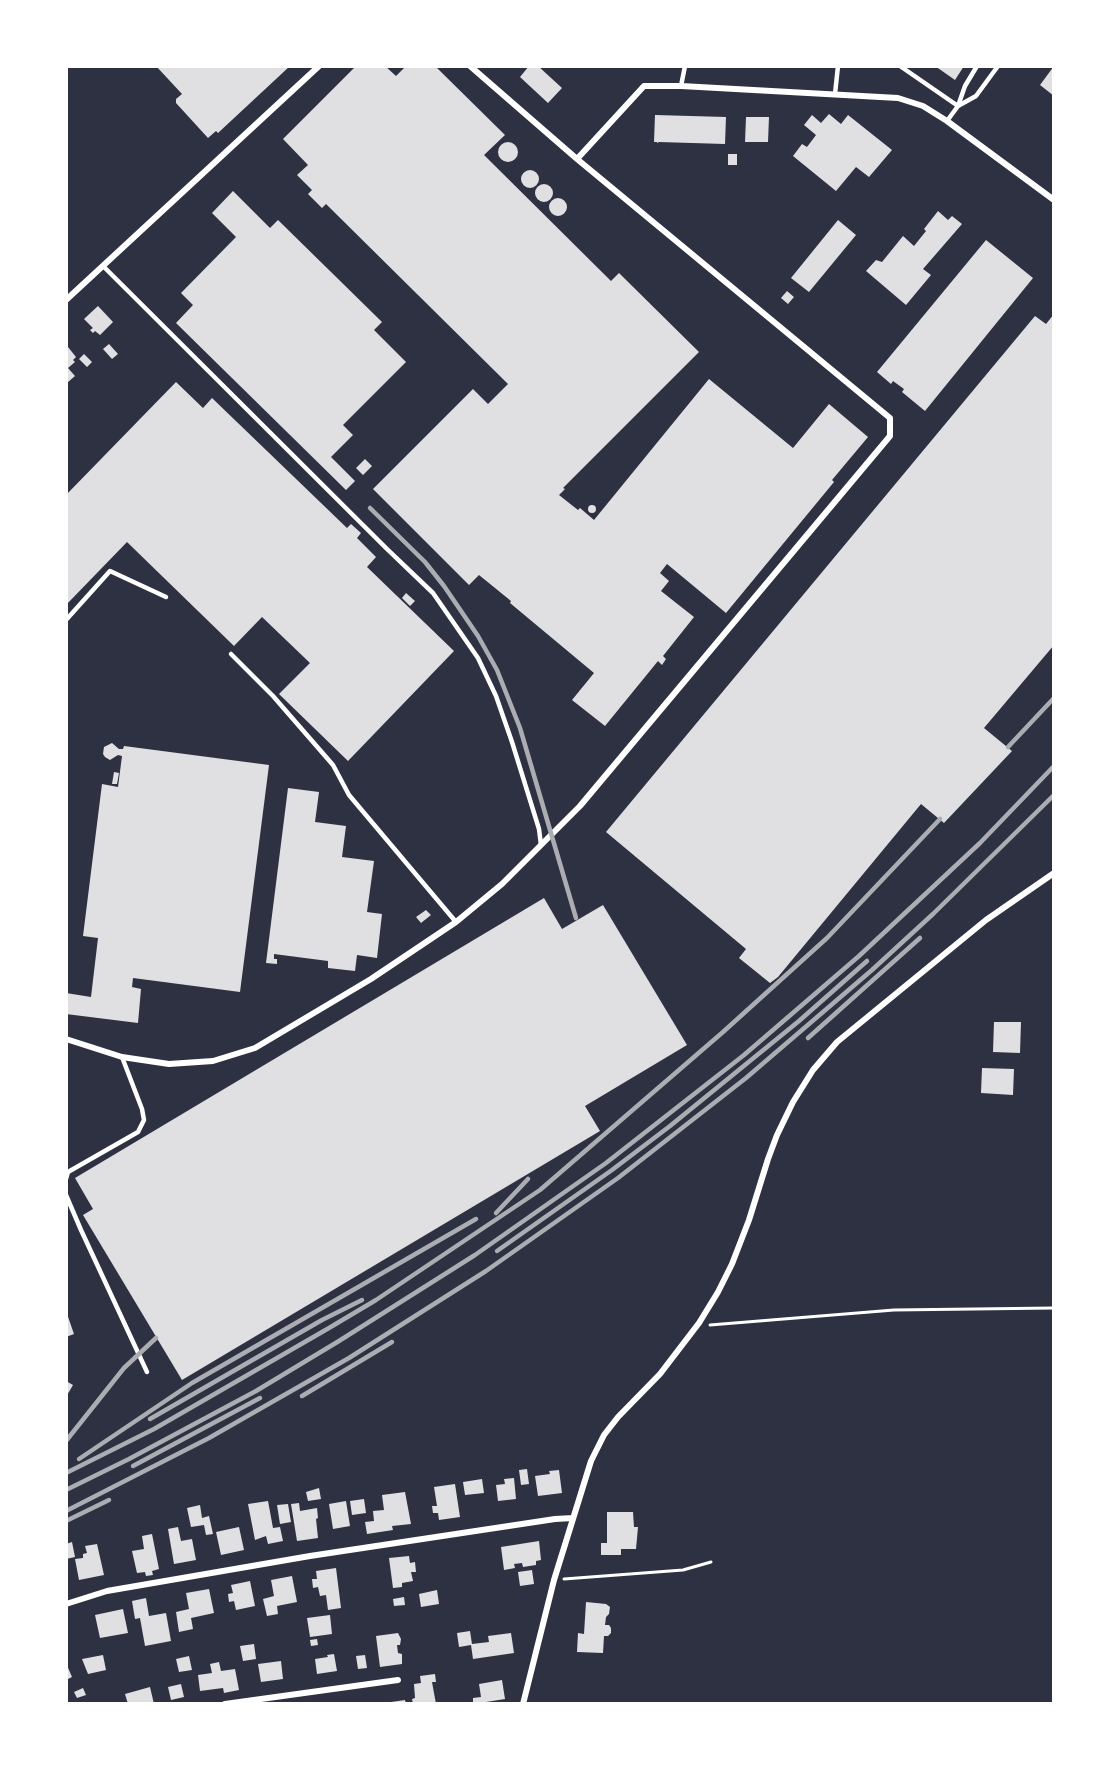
<!DOCTYPE html>
<style>
body{margin:0}
#map{position:relative;width:1120px;height:1770px;overflow:hidden;background:#2d3142;font-family:"Playfair Display",serif}
canvas{display:block}
.frame{position:absolute;inset:0;border:68px solid #fff;pointer-events:none}
</style>
<div id="map">
<canvas width="1120" height="1770"></canvas>
<div class="frame"></div>
</div>
<script>
const ctx = document.querySelector('canvas').getContext('2d');
ctx.lineJoin = 'round';
function paint(path, color) { ctx.fillStyle = color; ctx.fill(path, 'evenodd'); }
const shape = rows => new Path2D(rows.map(r => 'M' + r).join(''));
function trace(path, color, width, dash) { ctx.strokeStyle = color; ctx.lineWidth = width; ctx.lineCap = dash ? 'butt' : 'round'; ctx.setLineDash(dash || []); ctx.stroke(path); }
paint(shape([
 [156,66,290,66,218,133,216,131,208,138,176,103,176,99,182,94],
 [356,66,385,66,396,76,406,66,435,66,505,135,484,155,611,281,619,273,699,352,563,488,565,489,559,495,578,510,580,508,594,520,709,379,793,448,829,404,868,437,832,480,834,482,726,613,667,564,660,573,669,581,661,591,694,617,663,656,666,659,662,665,658,661,605,726,572,700,594,673,510,603,511,601,479,575,469,585,373,489,473,389,488,404,508,384,326,204,322,208,308,194,312,190,297,175,308,165,283,139],
 [529,66,538,66,562,88,548,103,520,77],
 [935,66,964,66,955,80],
 [1054,66,1054,96,1040,85],
 [829,114,841,124,848,115,892,150,869,177,856,167,836,191,793,156,802,144,807,147,816,135,804,125,812,115,821,123],
 [655,115,726,117,725,144,659,142,657,143,657,142,654,142],
 [746,117,769,117,768,142,745,142],
 '498 152a10 10 0 1 1 20 0a10 10 0 1 1-20 0Z',
 [728,154,737,154,737,165,728,165],
 '521 179a9 9 0 1 1 18 0a9 9 0 1 1-18 0Z',
 '535 193a9 9 0 1 1 18 0a9 9 0 1 1-18 0Z',
 [233,191,270,228,278,220,382,322,374,330,406,362,343,425,353,435,331,457,355,481,346,490,176,323,193,305,181,293,236,237,212,213],
 '549 207a9 9 0 1 1 18 0a9 9 0 1 1-18 0Z',
 [938,211,948,220,952,216,962,224,923,269,931,275,906,305,866,271,876,260,882,262,903,236,914,246,926,231,924,229],
 [838,220,856,235,809,292,791,278],
 [986,240,1033,278,925,411,902,392,904,389,893,381,891,384,877,372],
 [787,291,794,297,788,304,781,298],
 [98,306,113,322,100,335,95,331,93,333,90,330,93,328,84,319],
 [1054,314,1054,645,984,728,1012,751,944,823,921,804,778,977,770,983,739,958,746,949,606,832,1035,316,1046,324],
 [109,344,118,354,112,359,103,349],
 [68,347,76,357,73,360,75,362,68,368,75,376,67,383,66,381,66,349],
 [84,354,92,362,87,367,79,359],
 [176,382,203,408,212,398,347,528,351,524,361,533,357,538,376,557,367,567,454,651,348,761,279,694,310,663,262,617,234,646,127,542,66,605,66,495],
 [365,459,372,466,363,475,356,468],
 '588 509a4 4 0 1 1 8 0a4 4 0 1 1-8 0Z',
 [406,593,415,601,410,606,402,598],
 [112,743,119,749,123,749,124,746,269,765,240,992,133,978,132,987,141,989,138,1023,66,1014,66,993,91,997,98,938,83,936,102,784,118,787,122,756,118,755,110,760,105,757,103,754,104,747],
 [114,772,119,773,117,784,112,784],
 [288,788,319,792,315,822,346,826,342,857,374,861,367,912,382,914,377,958,357,955,355,971,328,968,328,961,274,954,274,959,277,959,277,964,266,963],
 [544,898,562,929,603,905,687,1045,585,1106,600,1131,182,1380,83,1215,93,1209,75,1178],
 [426,910,431,915,421,923,416,917],
 [994,1022,1021,1022,1020,1053,993,1052],
 [982,1068,1014,1069,1013,1095,981,1093],
 [66,1311,74,1334,66,1337],
 [66,1381,73,1385,66,1397],
 [527,1469,529,1484,521,1485,519,1470],
 [559,1470,562,1493,538,1496,535,1476,550,1474,549,1471],
 [514,1478,516,1499,498,1501,496,1485,505,1484,504,1479],
 [482,1479,484,1493,465,1495,463,1482],
 [455,1484,460,1517,439,1520,438,1513,433,1513,432,1506,437,1506,434,1487],
 [319,1488,321,1499,308,1501,306,1492],
 [405,1492,411,1524,392,1526,393,1530,367,1534,365,1522,374,1521,373,1511,384,1510,382,1495],
 [364,1499,366,1513,352,1515,350,1501],
 [268,1501,273,1528,280,1527,283,1541,268,1544,266,1536,255,1540,248,1504],
 [346,1501,350,1526,333,1529,329,1504],
 [299,1503,300,1511,317,1508,318,1518,316,1519,318,1538,297,1541,291,1504],
 [288,1504,291,1522,280,1524,277,1505],
 [200,1505,202,1518,209,1516,213,1534,206,1535,204,1525,191,1527,187,1508],
 [607,1512,633,1512,634,1527,638,1527,636,1549,621,1549,621,1555,601,1555,601,1543,607,1543],
 [178,1527,181,1541,192,1539,196,1560,174,1564,168,1529],
 [239,1527,244,1550,221,1555,216,1532],
 [152,1534,159,1569,152,1571,153,1575,146,1576,145,1572,137,1573,132,1551,144,1549,142,1536],
 [539,1541,541,1560,536,1561,536,1565,523,1567,522,1563,514,1564,515,1568,504,1570,501,1547],
 [72,1542,75,1557,66,1559,66,1544],
 [97,1544,104,1575,79,1580,75,1559,83,1558,83,1554,87,1553,85,1546],
 [409,1556,410,1563,415,1562,416,1572,411,1572,413,1581,402,1583,402,1587,393,1588,389,1558],
 [336,1568,341,1608,328,1610,326,1595,320,1596,318,1587,313,1588,312,1579,317,1579,316,1571],
 [532,1570,534,1584,520,1586,518,1572],
 [292,1576,297,1602,277,1606,278,1614,267,1616,263,1599,274,1596,271,1580],
 [250,1581,255,1606,236,1610,234,1601,229,1602,228,1594,233,1593,231,1585],
 [209,1589,214,1613,191,1618,193,1629,179,1632,176,1612,189,1609,186,1593],
 [437,1590,439,1604,421,1607,419,1594],
 [404,1597,405,1605,394,1606,393,1599],
 [146,1598,149,1616,166,1613,171,1641,145,1646,140,1618,135,1619,132,1601],
 [586,1602,606,1604,610,1607,609,1614,606,1617,605,1625,609,1625,611,1628,611,1633,608,1636,604,1636,603,1653,577,1652,578,1633,584,1634],
 [123,1609,128,1633,100,1638,95,1615],
 [330,1615,332,1634,310,1637,307,1618],
 [470,1631,472,1644,489,1642,488,1636,511,1633,514,1653,473,1659,471,1645,459,1647,457,1633],
 [398,1633,401,1639,400,1645,397,1645,398,1653,402,1654,402,1664,380,1667,376,1636],
 [317,1639,318,1645,311,1646,310,1640],
 [254,1644,256,1659,243,1661,240,1646],
 [334,1654,337,1671,317,1674,315,1659,328,1657,327,1655],
 [103,1655,106,1670,88,1674,82,1659],
 [365,1655,367,1668,358,1669,356,1656],
 [189,1656,192,1670,179,1672,176,1659],
 [281,1661,283,1679,261,1682,258,1664],
 [219,1662,221,1671,235,1669,239,1690,224,1693,223,1688,200,1691,198,1675,212,1673,210,1664],
 [66,1663,72,1677,66,1680],
 [435,1674,436,1682,432,1682,436,1704,413,1704,412,1699,415,1698,414,1684,421,1683,420,1676],
 [502,1680,505,1699,486,1702,486,1704,473,1704,473,1698,481,1697,479,1684],
 [181,1684,184,1697,171,1700,168,1687],
 [150,1687,154,1704,128,1704,125,1694],
 [83,1688,86,1695,77,1698,74,1692],
 [405,1700,406,1704,391,1704,391,1702]
]), '#e0e0e3');
trace(shape([
 [710,1325,894,1310,1054,1308],
 [564,1579,683,1570,711,1562]
]), '#fff', 3);
trace(shape([
 [900,66,958,106,965,86,977,66],
 [681,86,685,66],
 [835,94,838,66],
 [947,121,958,106,976,96,998,66],
 [103,266,387,549,433,593,478,658,496,696,512,742,539,829,541,845],
 [66,620,110,571,166,597],
 [231,654,273,696,333,765,349,795,456,922],
 [66,1179,68,1172,138,1132,144,1120,142,1109,122,1057],
 [66,1195,81,1230,147,1372]
]), '#fff', 4.5);
trace(shape([
 [577,159,644,86,681,86,898,98,923,106,947,121,1054,200],
 [66,300,319,66],
 [66,1039,122,1057,169,1064,213,1061,255,1048,371,979,456,922,502,884,580,806,890,436,890,418,577,159,470,66],
 [66,1604,107,1591,310,1556,555,1519,573,1518],
 [225,1704,398,1680],
 [523,1704,554,1580,591,1461,604,1435,618,1417,660,1374,699,1323,718,1292,732,1264,749,1220,768,1159,777,1135,793,1102,813,1070,837,1042,986,920,1054,873]
]), '#fff', 6);
trace(shape([
 [370,508,425,562,444,586,478,636,497,670,520,728,576,918],
 [1008,747,1054,698],
 [808,1038,920,938],
 [496,1213,528,1179],
 [497,1251,612,1170,670,1126,799,1021,867,961],
 [302,1396,392,1342],
 [150,1419,322,1320,362,1300],
 [66,1441,124,1368,156,1338],
 [79,1459,192,1383,476,1219],
 [133,1466,260,1398],
 [66,1473,154,1429,329,1328,376,1300,540,1190,723,1032,827,938,940,819],
 [66,1490,129,1459,256,1391,339,1341,475,1255,606,1163,744,1055,859,956,980,843,1054,766],
 [66,1511,209,1438,349,1358,486,1271,618,1178,746,1078,872,970,933,914,1054,795],
 [66,1521,109,1500]
]), '#abadb3', 4.5);
</script>
